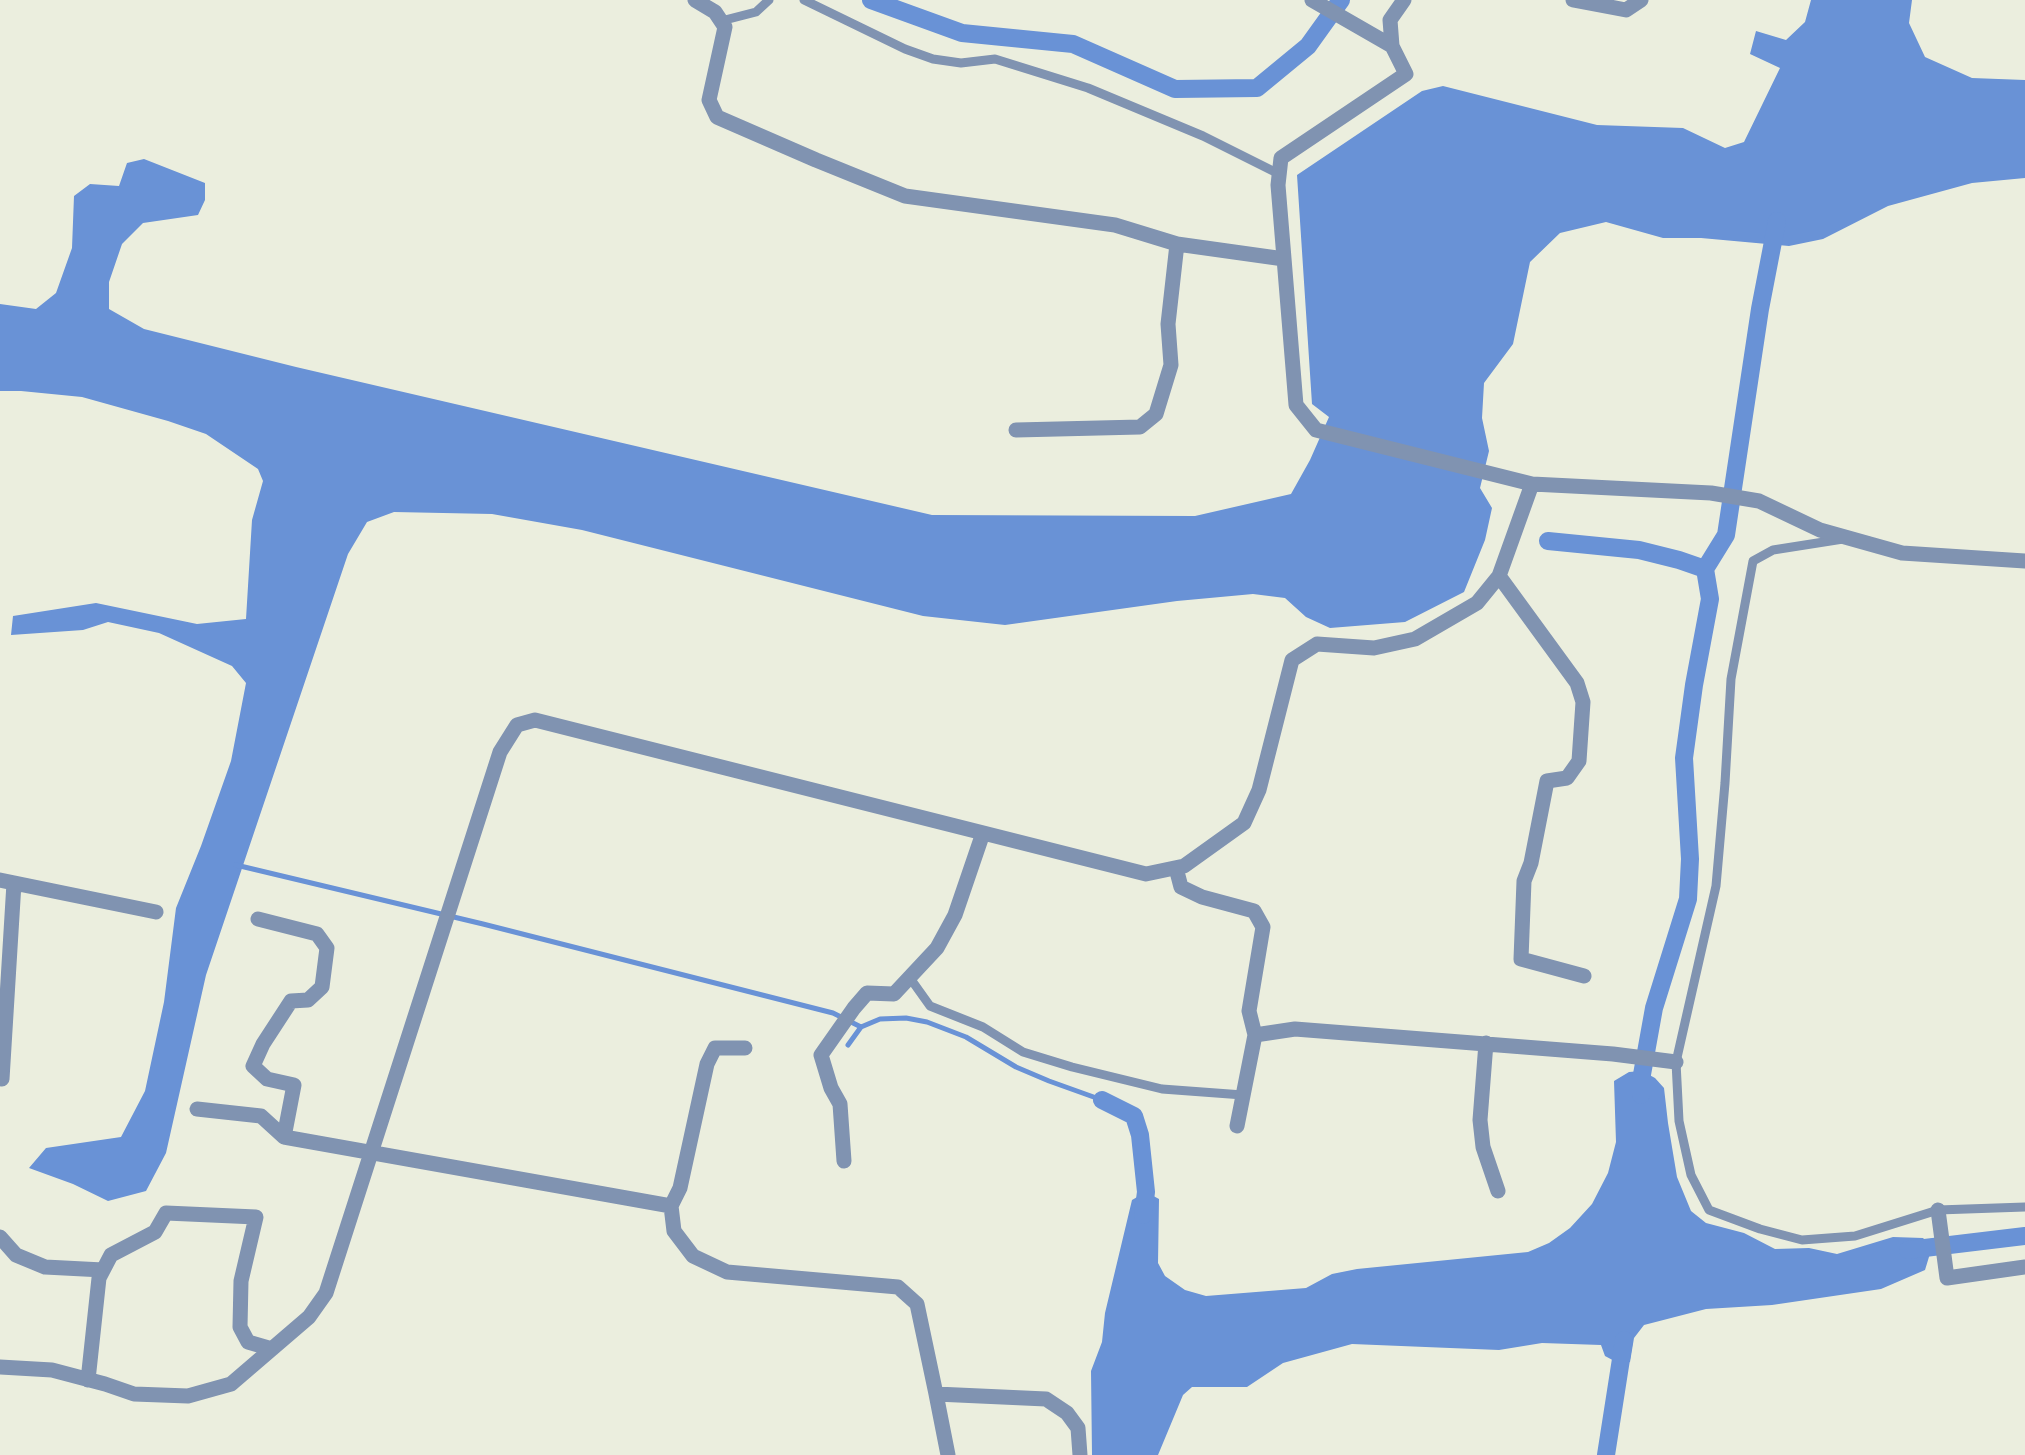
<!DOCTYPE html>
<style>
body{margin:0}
canvas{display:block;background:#ebeede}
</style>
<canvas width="2025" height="1455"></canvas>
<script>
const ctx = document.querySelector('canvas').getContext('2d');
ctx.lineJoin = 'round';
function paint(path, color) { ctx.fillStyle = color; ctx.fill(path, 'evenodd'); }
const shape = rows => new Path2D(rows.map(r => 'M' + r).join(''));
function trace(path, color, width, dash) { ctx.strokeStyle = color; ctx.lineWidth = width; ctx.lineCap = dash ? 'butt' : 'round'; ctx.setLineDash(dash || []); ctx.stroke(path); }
paint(shape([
 [1811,0,1912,0,1909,23,1925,57,1972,78,2025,80,2025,178,1972,183,1888,206,1823,239,1789,246,1701,238,1663,238,1606,222,1560,233,1530,262,1513,344,1484,383,1482,418,1489,451,1480,488,1492,508,1485,540,1464,592,1405,622,1330,628,1306,617,1285,598,1253,594,1177,601,1005,625,923,616,582,530,492,514,394,512,367,522,348,554,206,975,166,1153,146,1191,108,1201,73,1184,29,1168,46,1148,121,1137,145,1091,164,1002,176,908,201,846,231,761,246,683,232,666,159,633,108,622,83,630,11,635,13,616,96,603,197,624,246,619,252,520,263,481,258,469,206,434,168,421,82,397,21,391,0,391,0,304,36,309,56,293,72,248,74,196,90,184,119,186,127,163,144,159,205,183,205,200,198,215,143,223,122,244,109,282,109,309,144,329,296,367,932,515,1195,516,1291,494,1310,460,1329,417,1312,404,1297,175,1422,91,1443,86,1597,125,1683,128,1725,148,1744,142,1780,68,1750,54,1756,31,1786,40,1805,22],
 [1642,1071,1655,1078,1664,1088,1668,1123,1677,1177,1691,1211,1706,1223,1744,1233,1775,1249,1809,1248,1837,1254,1893,1237,1923,1238,1932,1247,1925,1270,1881,1289,1772,1305,1706,1309,1644,1325,1634,1338,1630,1362,1620,1364,1605,1356,1601,1345,1542,1343,1499,1350,1352,1344,1283,1363,1247,1387,1192,1387,1183,1395,1158,1455,1092,1455,1091,1371,1102,1342,1105,1313,1132,1200,1146,1192,1159,1199,1158,1263,1165,1276,1185,1290,1206,1296,1306,1288,1332,1274,1357,1269,1528,1252,1549,1243,1570,1228,1592,1204,1608,1173,1616,1142,1614,1081,1629,1072]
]), '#6992d6');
trace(shape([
 [236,865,483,924,833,1013,861,1027],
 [848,1045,861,1027,880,1019,906,1018,927,1022,966,1037,1016,1067,1049,1081,1102,1100]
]), '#6992d6', 5);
trace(shape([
 [871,0,962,33,1073,44,1175,89,1257,88,1308,46,1341,0],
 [1548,541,1639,550,1679,560,1705,569,1710,599,1694,685,1684,758,1690,859,1688,899,1654,1008,1641,1080,1641,1095],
 [1705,569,1726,535,1760,309,1777,221],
 [1102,1100,1134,1116,1140,1135,1146,1192,1143,1215],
 [1908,1250,2025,1236],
 [1606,1455,1624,1340]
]), '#6992d6', 18);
trace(shape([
 [804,0,905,49,933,59,961,63,995,59,1088,88,1203,136,1279,174],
 [721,21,756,12,769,0],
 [1843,539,1773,550,1753,561,1731,679,1725,783,1716,886,1676,1062,1679,1121,1691,1175,1709,1210,1760,1229,1802,1240,1855,1236,1938,1210,2025,1207],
 [910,978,930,1006,983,1027,1023,1052,1072,1067,1162,1089,1243,1095]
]), '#8093b1', 9);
trace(shape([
 [695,0,715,12,725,27,709,100,717,117,816,160,905,196,1115,225,1177,244,1284,259],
 [1312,0,1392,46],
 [1404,0,1390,20,1392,46,1406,74,1281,158,1278,185,1296,405,1316,430,1532,484,1711,493,1759,501,1820,530,1902,553,2025,561],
 [1573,0,1626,10,1641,0],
 [1016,430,1140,427,1156,414,1171,365,1168,324,1177,244],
 [1499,576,1577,683,1583,702,1579,761,1567,778,1547,781,1531,863,1524,881,1521,959,1584,976],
 [1176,868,1181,887,1202,897,1254,911,1263,927,1249,1011,1255,1035,1237,1126],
 [0,880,156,912],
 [258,919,317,934,327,948,322,987,308,1000,291,1001,263,1044,253,1066,267,1079,294,1085,284,1137,671,1206],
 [1255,1035,1295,1029,1613,1054,1676,1062],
 [1486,1043,1480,1120,1483,1147,1498,1191],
 [745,1048,715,1048,707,1064,680,1188,671,1206,674,1231,693,1256,727,1272,898,1287,917,1304,936,1394,1046,1399,1067,1413,1078,1428,1080,1455],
 [2,1079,14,883],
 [197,1109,261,1116,284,1137],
 [844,1161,840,1104,831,1088,821,1055,854,1008,867,993,894,994,937,948,955,915,983,833],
 [1938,1210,1947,1278,2025,1267],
 [0,1237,16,1255,45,1267,103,1270],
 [0,1367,52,1370,105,1384,134,1394,188,1396,231,1384,309,1317,326,1293,500,752,517,725,535,720,1146,874,1184,866,1244,823,1259,790,1292,660,1317,644,1374,648,1415,639,1477,603,1499,576,1532,484],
 [88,1380,99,1278,111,1255,155,1232,166,1213,256,1217,241,1281,240,1327,248,1342,272,1349],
 [936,1394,948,1455]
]), '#8093b1', 15);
</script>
